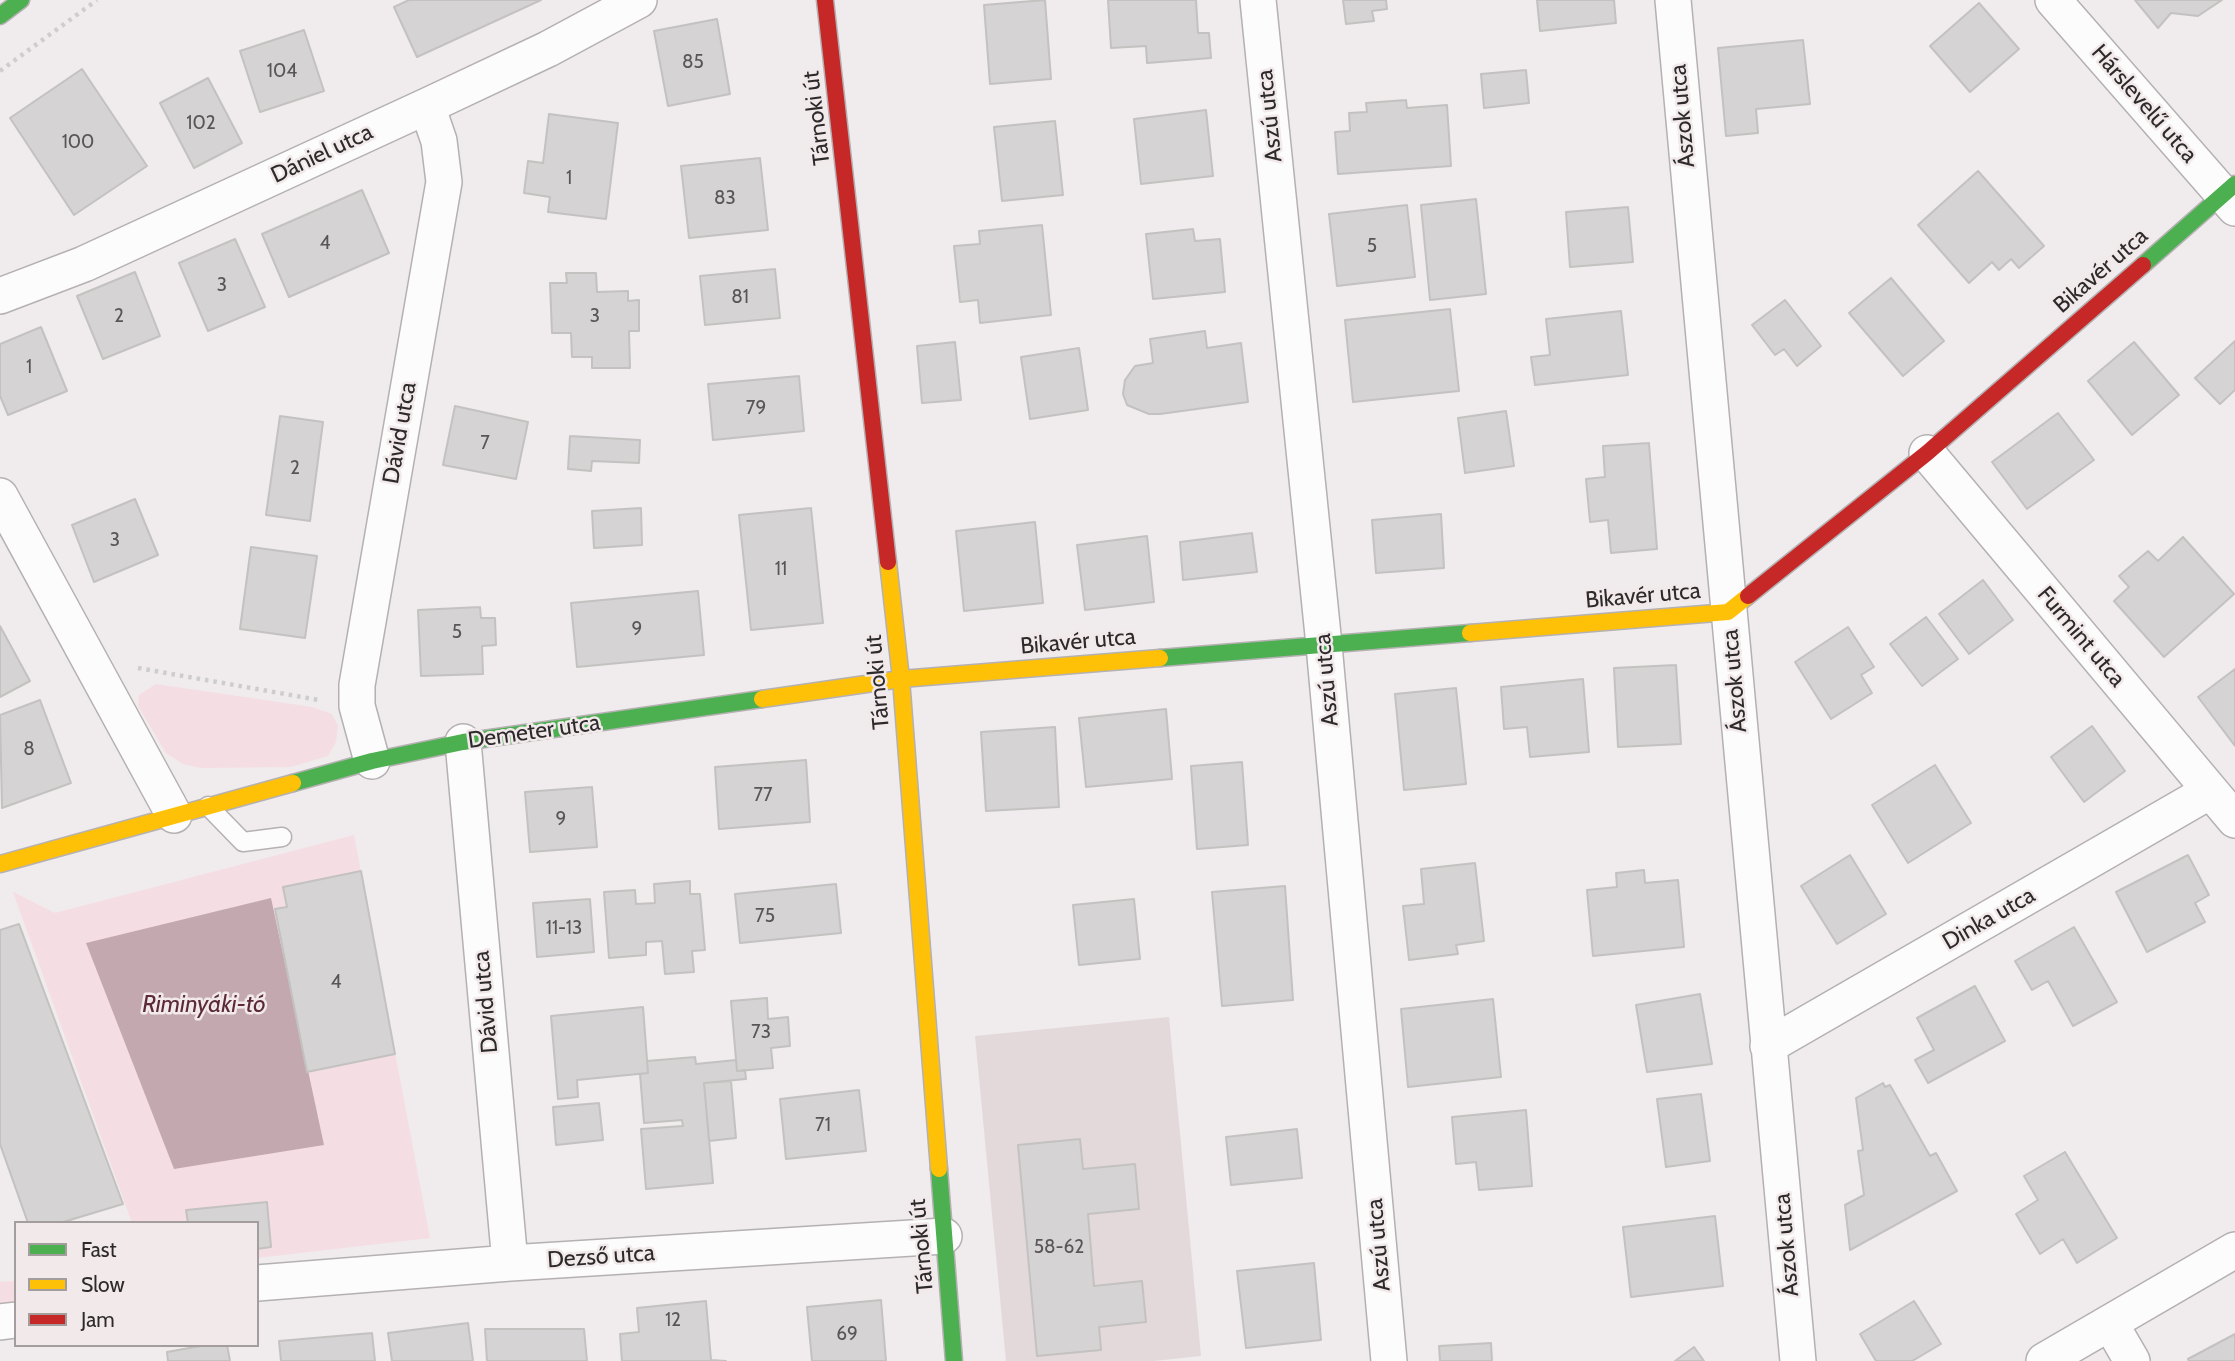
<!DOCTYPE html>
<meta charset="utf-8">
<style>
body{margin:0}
#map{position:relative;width:2235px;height:1361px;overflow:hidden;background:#f0ebec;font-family:Cabin,sans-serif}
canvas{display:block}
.legend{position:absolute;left:14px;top:1221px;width:245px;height:126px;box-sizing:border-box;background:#f2e9eb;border:2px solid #a39d9e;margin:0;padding:9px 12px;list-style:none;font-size:21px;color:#2d2a2b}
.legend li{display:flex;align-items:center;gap:14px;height:35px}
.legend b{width:35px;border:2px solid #a39d9e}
</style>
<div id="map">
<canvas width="2235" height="1361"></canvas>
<ul class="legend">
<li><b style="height:9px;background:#4caf50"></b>Fast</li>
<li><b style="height:9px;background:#ffc107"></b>Slow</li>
<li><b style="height:9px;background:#c62828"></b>Jam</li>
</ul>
</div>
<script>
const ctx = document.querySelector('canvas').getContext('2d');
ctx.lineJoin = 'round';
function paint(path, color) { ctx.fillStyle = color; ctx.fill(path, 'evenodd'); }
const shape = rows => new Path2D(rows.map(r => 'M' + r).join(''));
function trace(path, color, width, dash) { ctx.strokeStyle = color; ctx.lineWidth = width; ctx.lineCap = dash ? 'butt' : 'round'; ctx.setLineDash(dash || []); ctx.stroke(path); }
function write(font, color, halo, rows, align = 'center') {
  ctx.font = font + ' Cabin,sans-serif'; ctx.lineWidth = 5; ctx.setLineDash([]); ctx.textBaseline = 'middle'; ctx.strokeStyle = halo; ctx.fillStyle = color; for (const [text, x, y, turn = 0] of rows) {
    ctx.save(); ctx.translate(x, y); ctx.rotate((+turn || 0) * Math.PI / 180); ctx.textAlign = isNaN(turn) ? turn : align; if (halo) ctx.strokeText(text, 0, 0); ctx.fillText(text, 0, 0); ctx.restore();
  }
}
paint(shape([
 [1169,1017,1201,1356,1154,1361,1006,1361,975,1036]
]), '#e3d9db');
paint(shape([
 [156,684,312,707,332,714,338,726,336,742,328,756,291,767,201,768,183,764,166,753,138,706,139,695],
 [354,835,430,1238,257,1258,257,1223,132,1223,13,892,55,913],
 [16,1281,16,1304,0,1306,0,1282]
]), '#f5dde4');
paint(shape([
 [271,898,324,1145,174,1169,86,943]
]), '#c3a8af');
const building = shape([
 [409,0,541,0,417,57,394,7,409,0],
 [1045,0,1051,79,990,84,984,5,1045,0],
 [1108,0,1196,0,1198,33,1209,33,1211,58,1147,63,1146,46,1111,48,1108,0],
 [1343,0,1386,0,1387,9,1372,11,1374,21,1346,24,1343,0],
 [1537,0,1614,0,1616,23,1540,31,1537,0],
 [2135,0,2222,0,2198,16,2171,13,2158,28,2135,0],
 [1979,3,2019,49,1970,92,1930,46,1979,3],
 [717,19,730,94,668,106,654,31,717,19],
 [304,30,324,91,260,112,240,51,304,30],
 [1803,40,1810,104,1756,109,1758,133,1726,136,1718,48,1803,40],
 [82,69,147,166,74,215,10,118,82,69],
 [1526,70,1529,103,1484,108,1481,74,1526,70],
 [208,78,242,143,194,168,160,103,208,78],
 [1406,100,1407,108,1447,105,1451,166,1338,174,1335,132,1350,131,1349,113,1367,112,1366,103,1406,100],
 [1206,110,1213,176,1141,184,1134,119,1206,110],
 [549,114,618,123,606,219,548,212,550,197,524,193,528,161,543,163,549,114],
 [1055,121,1063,195,1002,201,994,127,1055,121],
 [760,158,768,230,689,238,681,166,760,158],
 [1978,171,2044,246,2019,268,2011,259,1999,270,1992,262,1969,283,1918,225,1978,171],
 [362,190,389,253,289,297,262,234,362,190],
 [1476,199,1486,294,1430,300,1421,205,1476,199],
 [1407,205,1415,277,1337,286,1329,214,1407,205],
 [1628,207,1633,262,1570,267,1566,212,1628,207],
 [1042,225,1051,315,980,323,978,300,960,302,954,246,980,244,979,231,1042,225],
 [1193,229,1195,241,1220,239,1225,292,1153,299,1146,234,1193,229],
 [235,239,265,307,208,331,179,263,235,239],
 [775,269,780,318,705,325,700,276,775,269],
 [135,272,160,336,103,359,77,296,135,272],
 [566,273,596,273,597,292,628,291,628,301,639,300,639,331,629,331,630,368,592,368,592,357,572,357,571,333,552,333,550,283,567,283,566,273],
 [1891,278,1944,341,1903,376,1849,313,1891,278],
 [1785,300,1821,346,1797,366,1784,349,1775,355,1752,325,1785,300],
 [1450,309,1459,391,1353,402,1345,320,1450,309],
 [1621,311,1628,375,1535,385,1531,357,1550,355,1546,319,1621,311],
 [41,327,67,391,8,415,0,396,0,344,41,327],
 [1205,331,1207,348,1241,343,1248,402,1160,414,1149,414,1127,405,1123,394,1125,380,1135,366,1153,363,1150,339,1205,331],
 [2235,341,2235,390,2220,404,2195,378,2235,341],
 [955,342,961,400,922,403,917,346,955,342],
 [2134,342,2179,395,2132,435,2088,381,2134,342],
 [1079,348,1088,410,1030,419,1021,357,1079,348],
 [799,376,804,431,713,440,708,384,799,376],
 [455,406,528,422,516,479,443,465,455,406],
 [1506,411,1514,466,1465,473,1458,418,1506,411],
 [2058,413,2094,460,2027,509,1992,462,2058,413],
 [280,416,323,422,310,521,266,515,280,416],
 [570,436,640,440,639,463,592,461,591,471,568,469,570,436],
 [1649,443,1657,549,1611,553,1608,520,1590,522,1586,479,1605,477,1603,446,1649,443],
 [135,499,158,555,94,582,72,525,135,499],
 [641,508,642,545,594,548,592,511,641,508],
 [811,508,823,623,751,630,739,515,811,508],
 [1441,514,1444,568,1376,573,1372,520,1441,514],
 [1035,522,1043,603,964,611,956,531,1035,522],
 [1252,533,1257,572,1183,580,1180,542,1252,533],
 [1147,536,1154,602,1085,610,1077,545,1147,536],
 [2183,537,2234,594,2164,657,2114,601,2129,587,2119,576,2148,551,2158,561,2183,537],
 [251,547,317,556,305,638,240,629,251,547],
 [1983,580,2013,620,1969,654,1939,614,1983,580],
 [698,591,704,655,577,667,571,603,698,591],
 [480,607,481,618,495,618,496,645,482,646,483,674,421,676,418,610,480,607],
 [1926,617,1958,659,1922,686,1890,644,1926,617],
 [0,626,30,681,0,697,0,626],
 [1848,627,1874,667,1861,675,1872,693,1831,719,1795,662,1848,627],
 [1676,665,1681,744,1618,747,1614,668,1676,665],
 [2235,669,2235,746,2198,697,2235,669],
 [1583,679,1589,752,1530,757,1527,727,1504,729,1501,687,1583,679],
 [1456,688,1466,784,1404,790,1395,694,1456,688],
 [40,700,71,783,2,808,0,715,40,700],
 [1166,709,1172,779,1086,787,1079,718,1166,709],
 [2092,726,2125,771,2084,802,2051,757,2092,726],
 [1055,727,1059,807,986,811,981,732,1055,727],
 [806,760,810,822,719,829,715,767,806,760],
 [1242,762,1248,845,1197,849,1191,766,1242,762],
 [1935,765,1971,823,1908,863,1872,805,1935,765],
 [592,787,597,847,530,852,525,792,592,787],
 [1850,855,1886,914,1837,944,1801,886,1850,855],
 [2188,855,2209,895,2195,903,2205,922,2147,952,2116,892,2188,855],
 [1475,863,1484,941,1456,945,1458,954,1409,960,1403,906,1424,904,1421,869,1475,863],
 [1644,870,1645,883,1678,880,1684,947,1593,956,1587,890,1617,887,1616,873,1644,870],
 [361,871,395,1054,307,1072,275,909,287,907,283,887,361,871],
 [690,881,690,894,700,894,705,950,692,951,694,972,665,974,662,941,646,942,646,955,609,958,604,892,635,890,636,904,655,903,654,884,690,881],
 [836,884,841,933,740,943,735,894,836,884],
 [1285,886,1293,1000,1222,1006,1212,892,1285,886],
 [590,899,594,952,537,957,533,903,590,899],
 [1134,899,1140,959,1079,965,1073,905,1134,899],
 [19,924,123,1204,60,1223,28,1223,0,1144,0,930,19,924],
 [2074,927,2117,1002,2073,1026,2048,981,2032,990,2015,961,2074,927],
 [1975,986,2005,1041,1928,1083,1915,1060,1934,1050,1917,1018,1975,986],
 [1700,994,1712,1064,1647,1072,1636,1005,1700,994],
 [767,998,768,1019,788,1017,790,1046,771,1048,773,1068,737,1071,731,1001,767,998],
 [1493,999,1501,1077,1408,1087,1401,1009,1493,999],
 [643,1007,648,1073,577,1080,578,1097,558,1099,551,1016,643,1007],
 [695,1057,696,1064,736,1060,737,1071,745,1070,746,1079,704,1083,713,1183,646,1189,641,1129,683,1126,682,1120,644,1123,640,1074,648,1073,647,1061,695,1057],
 [731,1081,736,1138,709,1141,704,1083,731,1081],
 [1883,1083,1885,1087,1890,1085,1930,1156,1936,1153,1957,1191,1850,1250,1845,1205,1864,1195,1858,1151,1863,1150,1856,1098,1883,1083],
 [859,1090,866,1151,786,1159,780,1099,859,1090],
 [1701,1094,1710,1161,1666,1167,1657,1099,1701,1094],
 [599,1103,603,1140,556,1145,553,1107,599,1103],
 [1526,1110,1532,1186,1479,1190,1476,1162,1456,1164,1452,1117,1526,1110],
 [1297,1129,1302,1178,1231,1185,1226,1137,1297,1129],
 [1080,1139,1083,1169,1135,1164,1139,1209,1088,1214,1094,1286,1142,1281,1146,1322,1099,1327,1101,1350,1037,1356,1018,1145,1080,1139],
 [2065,1152,2117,1238,2077,1263,2063,1239,2040,1254,2016,1214,2038,1200,2024,1176,2065,1152],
 [267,1202,271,1247,257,1249,257,1223,188,1223,186,1210,267,1202],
 [1715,1216,1723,1286,1631,1297,1623,1227,1715,1216],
 [1314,1263,1321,1340,1246,1348,1237,1271,1314,1263],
 [881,1300,886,1361,812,1361,807,1307,881,1300],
 [706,1301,711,1360,726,1361,622,1361,620,1334,639,1332,637,1308,706,1301],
 [1914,1301,1941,1344,1912,1361,1876,1361,1860,1334,1914,1301],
 [468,1323,473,1361,392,1361,388,1333,468,1323],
 [485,1329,584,1329,587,1361,487,1361,485,1329],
 [372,1333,375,1361,281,1361,279,1341,372,1333],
 [2235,1334,2235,1361,2189,1361,2188,1359,2235,1334],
 [1491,1343,1492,1361,1440,1361,1439,1346,1491,1343],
 [206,1345,227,1345,230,1361,168,1361,167,1352,206,1345],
 [1694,1347,1704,1361,1675,1361,1694,1347]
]);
paint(building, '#d5d3d3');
trace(building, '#c3c2c1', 2);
const lane = shape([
 [208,806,243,842,282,837]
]);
const street = shape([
 [1258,0,1324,645,1389,1361],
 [1673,0,1798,1361],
 [2053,0,2235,208],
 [0,296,84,264,427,106,548,49,639,0],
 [1927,453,2235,820],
 [0,496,174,815],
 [463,742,510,1263],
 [372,761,357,706,357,685,444,182,439,141,427,106],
 [1768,1046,2210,791],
 [257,1283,510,1263,944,1236],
 [0,1322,16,1320],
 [2110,1323,2132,1361],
 [2044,1361,2235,1250]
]);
const fast = shape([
 [0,16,21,0],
 [2143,265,2235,184],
 [1160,658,1470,633],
 [293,783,372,761,463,742,762,699],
 [939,1169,954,1361]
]);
const slow = shape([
 [888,562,901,679,939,1169],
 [1470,633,1728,612,1748,596],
 [762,699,901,679,1160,658],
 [0,864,293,783]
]);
const jam = shape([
 [825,0,888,562],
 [1748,596,1927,453,2143,265]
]);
trace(lane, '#b5b1b2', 21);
trace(street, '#b5b1b2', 38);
trace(fast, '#b5b1b2', 19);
trace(slow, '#b5b1b2', 19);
trace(jam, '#b5b1b2', 19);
trace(shape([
 [0,71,97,0],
 [138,668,319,700]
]), '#cecdcd', 4.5, [3.5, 5]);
trace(lane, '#fdfcfc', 18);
trace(street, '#fdfcfc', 35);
trace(fast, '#4caf50', 16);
trace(slow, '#ffc107', 16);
trace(jam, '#c62828', 16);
write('19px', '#595657', null, [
 ["85",693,62],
 ["104",282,71],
 ["102",201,123],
 ["100",78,142],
 ["1",569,178],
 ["83",725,198],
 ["4",325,243],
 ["5",1372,246],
 ["3",222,285],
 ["81",740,297],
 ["2",119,316],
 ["3",595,316],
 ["1",29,367],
 ["79",756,408],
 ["7",485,443],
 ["2",295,468],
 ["3",115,540],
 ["11",781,569],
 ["9",637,629],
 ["5",457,632],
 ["8",29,749],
 ["77",763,795],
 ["9",561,819],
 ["75",765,916],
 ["11-13",564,928],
 ["4",336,982],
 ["73",761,1032],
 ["71",823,1125],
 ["58-62",1059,1247],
 ["12",673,1320],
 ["69",847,1334]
]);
write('23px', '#2d2a2b', '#f2e9eb', [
 ["Hárslevelű utca",2144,104,49],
 ["Aszú utca",1270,116,-96],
 ["Ászok utca",1683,116,-95],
 ["Tárnoki út",817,118,-97],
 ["Dániel utca",322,154,-25],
 ["Bikavér utca",2101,271,-41],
 ["Dávid utca",400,433,-80],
 ["Bikavér utca",1643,596,-5],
 ["Furmint utca",2081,637,50],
 ["Bikavér utca",1078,642,-5],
 ["Aszú utca",1327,680,-95],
 ["Ászok utca",1735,681,-95],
 ["Tárnoki út",878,682,-95],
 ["Demeter utca",534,732,-8],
 ["Dinka utca",1989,919,-30],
 ["Dávid utca",486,1002,-95],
 ["Aszú utca",1379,1245,-95],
 ["Ászok utca",1787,1245,-95],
 ["Tárnoki út",922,1246,-95],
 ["Dezső utca",601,1257,-4]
]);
write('italic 24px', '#5b293a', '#f2e9eb', [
 ["Riminyáki-tó",204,1005]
]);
</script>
